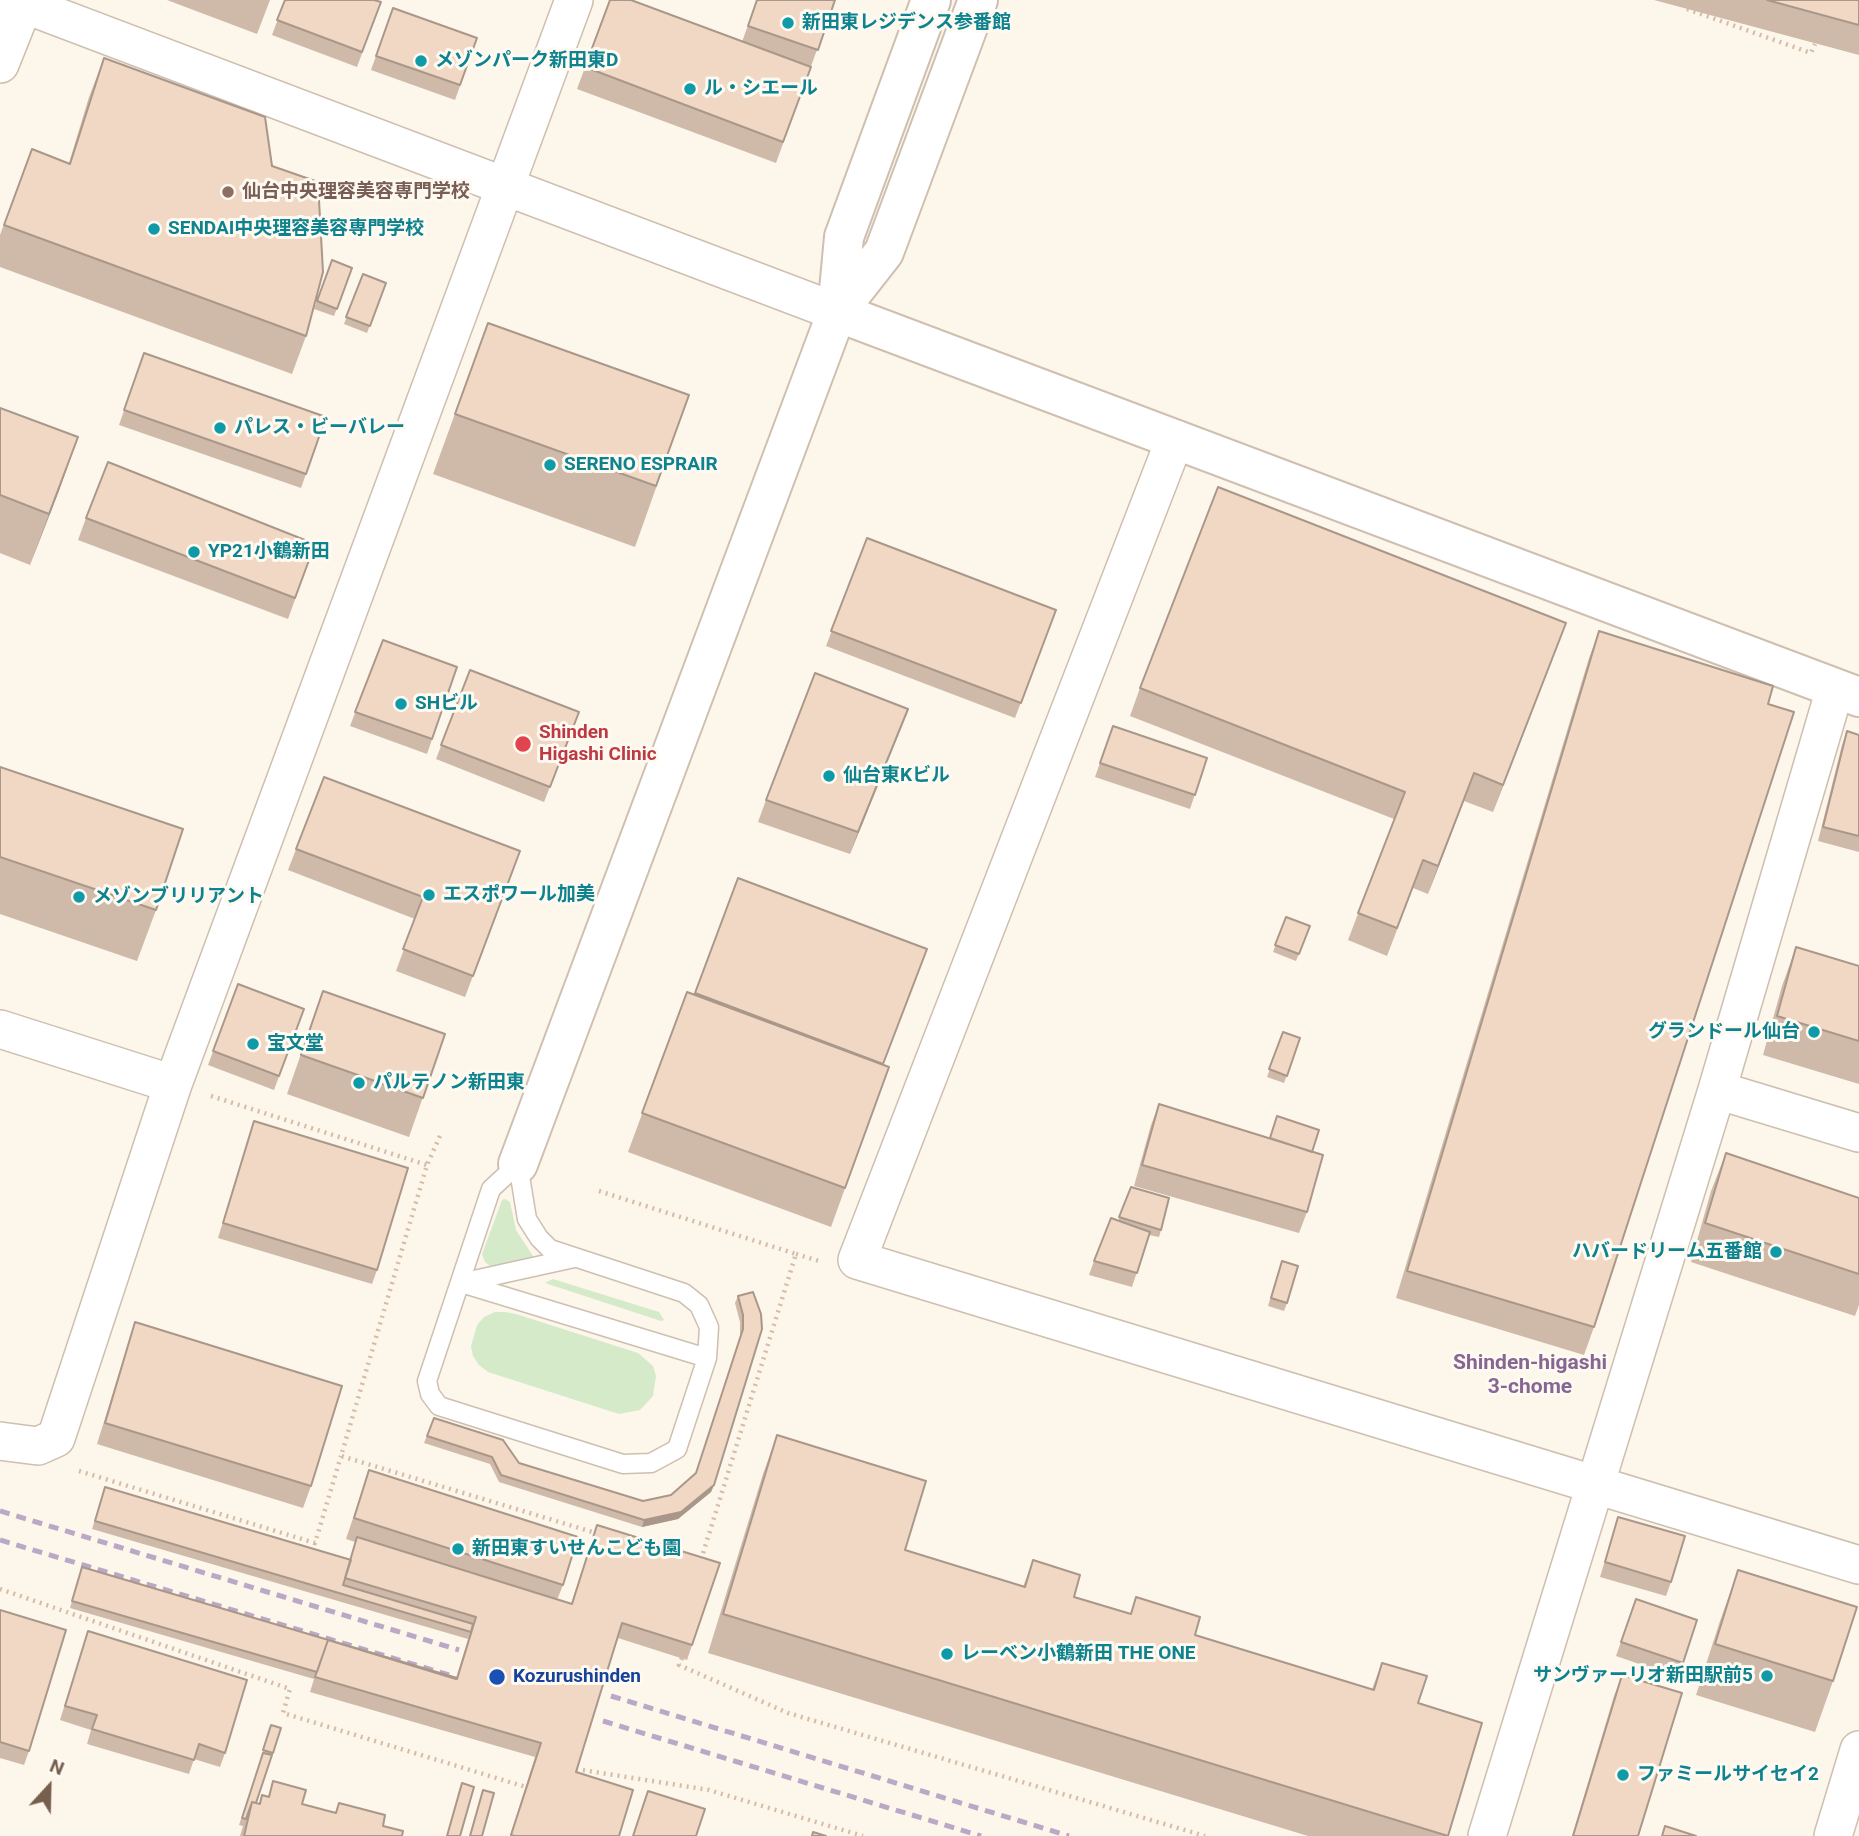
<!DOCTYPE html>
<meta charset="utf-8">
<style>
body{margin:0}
#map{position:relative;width:1859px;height:1836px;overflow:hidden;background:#fcf6eb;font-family:Roboto,sans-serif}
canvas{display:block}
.north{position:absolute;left:14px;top:1752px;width:70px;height:70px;-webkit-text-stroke:5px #fefaf2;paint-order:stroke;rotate:22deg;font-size:19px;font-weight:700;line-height:28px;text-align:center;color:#775f4e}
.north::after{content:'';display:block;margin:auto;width:24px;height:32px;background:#775f4e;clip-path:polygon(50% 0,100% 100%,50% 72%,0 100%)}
</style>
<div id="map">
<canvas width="1859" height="1836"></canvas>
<div class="north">N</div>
</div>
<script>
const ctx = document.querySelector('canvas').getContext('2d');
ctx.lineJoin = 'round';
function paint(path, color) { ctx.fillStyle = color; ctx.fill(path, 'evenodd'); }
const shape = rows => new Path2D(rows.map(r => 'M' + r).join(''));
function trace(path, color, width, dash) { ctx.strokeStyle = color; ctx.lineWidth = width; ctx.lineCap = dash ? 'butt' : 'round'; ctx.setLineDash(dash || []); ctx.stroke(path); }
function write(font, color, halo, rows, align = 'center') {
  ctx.font = font + ' Roboto,"Noto Sans JP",sans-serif'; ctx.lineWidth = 6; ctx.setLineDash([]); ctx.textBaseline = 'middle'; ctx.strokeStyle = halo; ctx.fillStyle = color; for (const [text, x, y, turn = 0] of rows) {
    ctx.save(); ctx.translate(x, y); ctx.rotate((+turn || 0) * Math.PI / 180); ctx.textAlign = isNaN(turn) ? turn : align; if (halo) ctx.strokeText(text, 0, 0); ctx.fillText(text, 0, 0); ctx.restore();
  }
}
paint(shape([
 [505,1199,510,1202,516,1230,533,1256,530,1259,490,1266,485,1262,482,1254,502,1200],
 [553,1279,659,1312,664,1320,661,1321,545,1283],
 [495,1312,505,1312,516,1314,638,1353,653,1366,656,1376,653,1396,640,1410,619,1414,488,1372,479,1365,473,1356,471,1346,477,1325,484,1317]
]), '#d5eac9');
const service = shape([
 [518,1164,527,1219,539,1238,550,1249,684,1293,699,1305,709,1327,707,1358,677,1449,651,1463,623,1464,439,1406,430,1394,427,1381,491,1189,518,1164],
 [465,1282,574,1258],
 [461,1283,707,1358]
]);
const minor = shape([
 [13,0,837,312],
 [0,64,24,4],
 [1175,439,857,1260,1859,1565],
 [0,1029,173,1084],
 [1717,1090,1859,1133],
 [0,1441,38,1446,56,1438,173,1084,574,0],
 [1487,1836,1717,1090,1835,689],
 [1833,1836,1859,1750]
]);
const tertiary = shape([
 [837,312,1859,697],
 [837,312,884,252,978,0],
 [518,1164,837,312,844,237,931,0]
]);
trace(service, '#cebfb0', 21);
trace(minor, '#cebfb0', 40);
trace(tertiary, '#cebfb0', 42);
trace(shape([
 [1687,9,1811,53,1815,44],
 [211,1096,427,1165],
 [440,1136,427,1165,341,1456,599,1534],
 [599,1191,796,1254,700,1563],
 [796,1254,819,1261],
 [79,1471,315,1543,341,1456],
 [0,1589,290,1689,283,1713,526,1787],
 [682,1658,679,1665,788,1713,1205,1836],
 [576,1769,709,1790,863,1836]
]), '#d6bca6', 4.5, [2, 5]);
trace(service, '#fff', 18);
trace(minor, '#fff', 37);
trace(tertiary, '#fff', 38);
trace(shape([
 [0,1511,459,1650],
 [0,1540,449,1675],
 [611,1696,1069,1836],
 [603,1721,981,1836]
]), '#bba8c7', 5, [10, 7]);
paint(shape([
 [167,0,270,0,257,34],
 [285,0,381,2,357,67,272,35],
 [610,0,742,42,757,0,835,0,776,163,577,89],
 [1654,0,1859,0,1859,55],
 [393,8,477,38,455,100,371,70],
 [104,58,272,166,306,336,292,374,0,267,0,235,32,149,69,163,89,97],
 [332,260,352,268,334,316,314,309],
 [363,274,386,283,367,333,344,324],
 [488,323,689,395,635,547,433,474],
 [144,353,326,417,301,488,119,425],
 [0,408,60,488,30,565,0,553],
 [86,518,315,544,288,619,78,540],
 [867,538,1056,610,1015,718,826,646],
 [1566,623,1493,812,1464,801,1428,894,1413,888,1387,956,1348,940,1394,819,1130,716,1140,688],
 [1599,631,1594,1327,1584,1355,1396,1298,1589,658],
 [383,640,457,667,427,754,350,726],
 [470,670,579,712,544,802,436,759],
 [908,709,850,854,758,822,766,800],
 [1113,726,1207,758,1190,809,1095,777],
 [1847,731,1859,735,1859,852,1818,841,1842,745],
 [0,767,156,910,137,961,0,914],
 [324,777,520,851,465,997,396,971,415,919,288,870],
 [738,878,884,1065,889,1067,831,1227,628,1152,687,992,694,995],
 [1286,917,1310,926,1296,961,1273,952],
 [1796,947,1859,966,1859,1084,1763,1055,1782,986],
 [238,984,304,1009,274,1090,208,1065],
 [323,991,445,1034,409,1137,287,1094],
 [1283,1032,1300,1038,1284,1083,1267,1077],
 [1159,1104,1312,1152,1307,1212,1299,1233,1134,1186,1151,1125],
 [254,1121,377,1270,372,1284,218,1238],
 [1726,1153,1859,1198,1859,1305,1855,1316,1691,1262,1711,1191],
 [1131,1187,1161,1230,1159,1237,1149,1235,1132,1287,1089,1275,1094,1261,1118,1221],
 [1279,1269,1287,1303,1284,1311,1268,1306],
 [753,1292,714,1485,711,1492,678,1519,642,1527,499,1482,490,1464,424,1443,434,1418,519,1463,643,1501,671,1495,696,1474,740,1336,740,1322,735,1303,738,1296],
 [135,1322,311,1486,303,1508,97,1444,128,1344],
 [777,1435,905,1550,1023,1587,1033,1560,1074,1597,1130,1614,1136,1597,1195,1635,1372,1689,1382,1663,1418,1703,1448,1836,1308,1836,708,1653,763,1474],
 [369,1470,563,1585,557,1600,571,1604,597,1525,720,1563,687,1660,618,1638,576,1772,619,1836,510,1836,535,1757,310,1692,314,1679,70,1608,82,1567,456,1678,469,1636,468,1639,92,1529,105,1487,350,1559,355,1542,346,1539],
 [1618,1517,1671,1582,1666,1596,1600,1577],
 [1738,1570,1833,1681,1815,1732,1696,1695,1720,1621],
 [1636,1599,1697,1620,1677,1677,1616,1656],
 [0,1610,29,1751,24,1765,0,1758],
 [88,1631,225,1753,220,1767,194,1759,189,1774,87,1744,91,1730,60,1720],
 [1622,1675,1638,1836,1572,1836,1614,1696],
 [268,1732,273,1753,256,1803,259,1803,262,1795,268,1797,273,1781,302,1804,335,1813,339,1803,402,1836,240,1836,243,1826,239,1825,262,1758,261,1758]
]), '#cfbaa9');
paint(shape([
 [78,437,60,488,30,565,49,514],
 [1566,623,1556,650,1493,812,1503,785],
 [908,709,900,730,850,854,858,832],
 [1474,773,1464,801,1428,894,1438,866],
 [714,1485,711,1492,678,1519,642,1527,644,1520]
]), '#a99789');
const building = shape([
 [285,0,374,0,381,2,362,52,277,20,285,0],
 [610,0,631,0,811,67,783,142,585,67,610,0],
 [757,0,835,0,818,50,748,26,757,0],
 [1767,0,1859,0,1859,25,1767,0],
 [393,8,477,38,460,85,376,56,393,8],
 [104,58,265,117,272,166,318,182,323,272,306,336,4,225,32,149,70,164,104,58],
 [332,260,352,268,337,309,317,301,332,260],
 [363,274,386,283,370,326,346,317,363,274],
 [488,323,689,395,656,486,455,414,488,323],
 [144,353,326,417,306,474,124,410,144,353],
 [0,408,78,437,49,514,0,495,0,408],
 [108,462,315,544,295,598,86,518,108,462],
 [1218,487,1566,623,1503,785,1474,773,1438,866,1423,860,1397,928,1358,913,1405,792,1140,688,1218,487],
 [867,538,1056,610,1021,703,831,631,867,538],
 [1599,631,1773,686,1768,704,1794,712,1594,1327,1407,1271,1599,631],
 [383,640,457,667,432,739,355,712,383,640],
 [470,670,579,712,550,787,441,745,470,670],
 [815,673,908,709,858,832,766,800,815,673],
 [1113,726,1207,758,1195,795,1100,763,1113,726],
 [1847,731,1859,735,1859,836,1823,827,1847,731],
 [0,767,183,829,156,910,0,857,0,767],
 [324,777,520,851,473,976,403,949,423,897,296,849,324,777],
 [738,878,927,949,883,1064,695,993,738,878],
 [1286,917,1310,926,1299,954,1275,945,1286,917],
 [1796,947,1859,966,1859,1041,1777,1016,1796,947],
 [238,984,304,1009,279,1076,213,1051,238,984],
 [323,991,445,1034,423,1098,301,1055,323,991],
 [687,992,889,1067,845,1188,642,1113,687,992],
 [1283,1032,1300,1038,1287,1076,1269,1069,1283,1032],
 [1159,1104,1323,1155,1307,1212,1142,1165,1159,1104],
 [1277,1116,1319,1130,1312,1152,1270,1138,1277,1116],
 [254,1121,408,1168,377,1270,223,1223,254,1121],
 [1726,1153,1859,1198,1859,1274,1705,1223,1726,1153],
 [1131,1187,1169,1198,1161,1230,1119,1217,1131,1187],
 [1111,1218,1150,1232,1137,1273,1094,1261,1111,1218],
 [1282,1261,1298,1266,1287,1303,1271,1298,1282,1261],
 [753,1292,761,1314,762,1329,714,1485,681,1512,644,1520,501,1475,492,1457,427,1436,434,1418,503,1440,519,1463,643,1501,671,1495,696,1473,743,1329,743,1315,738,1296,753,1292],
 [135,1322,342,1386,311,1486,105,1423,135,1322],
 [777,1435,926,1481,905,1550,1025,1587,1033,1560,1080,1575,1074,1597,1131,1614,1136,1597,1200,1617,1195,1635,1374,1690,1382,1663,1427,1676,1418,1703,1482,1723,1448,1836,723,1614,777,1435],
 [369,1470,578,1537,563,1585,354,1518,369,1470],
 [105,1487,351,1560,343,1585,473,1624,471,1632,95,1521,105,1487],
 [1618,1517,1685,1536,1671,1582,1605,1562,1618,1517],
 [597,1525,720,1563,692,1645,622,1623,576,1772,633,1790,619,1836,515,1836,511,1835,541,1743,315,1677,328,1640,457,1679,476,1617,345,1578,357,1537,572,1604,597,1525],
 [82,1567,457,1678,456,1679,328,1640,317,1672,72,1601,82,1567],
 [1738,1570,1857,1607,1833,1681,1715,1644,1738,1570],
 [1636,1599,1697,1620,1683,1663,1621,1642,1636,1599],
 [0,1610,66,1630,29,1751,0,1742,0,1610],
 [88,1631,247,1680,225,1753,199,1744,194,1760,92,1729,97,1715,65,1706,88,1631],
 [1622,1675,1682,1693,1638,1836,1573,1836,1622,1675],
 [271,1725,281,1728,273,1753,263,1750,271,1725],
 [263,1753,272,1755,256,1803,252,1802,246,1819,242,1818,263,1753],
 [273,1781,306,1790,302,1804,336,1813,339,1803,385,1815,383,1826,403,1831,402,1836,244,1836,252,1802,260,1804,262,1795,269,1797,273,1781],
 [462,1783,474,1787,460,1836,447,1836,462,1783],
 [483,1790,494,1793,482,1836,470,1836,483,1790],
 [648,1791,705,1809,696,1836,633,1836,648,1791],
 [1665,1826,1696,1836,1662,1836,1665,1826],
 [813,1832,826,1836,812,1836,813,1832]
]);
paint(building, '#f1d8c4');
trace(building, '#a99789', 2);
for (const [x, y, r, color] of [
 [788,23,7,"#0f9aa8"],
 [421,61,7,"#0f9aa8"],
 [690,89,7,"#0f9aa8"],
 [228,192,7,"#8d6e63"],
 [154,229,7,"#0f9aa8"],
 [220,428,7,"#0f9aa8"],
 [550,465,7,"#0f9aa8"],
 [194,552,7,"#0f9aa8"],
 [401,704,7,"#0f9aa8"],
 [523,744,9,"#e0444e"],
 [829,776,7,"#0f9aa8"],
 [429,895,7,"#0f9aa8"],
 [79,897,7,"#0f9aa8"],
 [1814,1032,7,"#0f9aa8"],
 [253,1044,7,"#0f9aa8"],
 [359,1083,7,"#0f9aa8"],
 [1776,1252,7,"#0f9aa8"],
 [458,1549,7,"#0f9aa8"],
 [947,1654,7,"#0f9aa8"],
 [1767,1676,7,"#0f9aa8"],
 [497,1677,9,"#1a4fb4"],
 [1623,1775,7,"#0f9aa8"]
]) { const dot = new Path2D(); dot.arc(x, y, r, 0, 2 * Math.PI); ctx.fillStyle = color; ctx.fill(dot); trace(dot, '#fefaf2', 2.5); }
write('bold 19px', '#0d838f', '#fefaf2', [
 ["新田東レジデンス参番館",802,23],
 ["メゾンパーク新田東D",435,61],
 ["ル・シエール",704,89],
 ["SENDAI中央理容美容専門学校",168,229],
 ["パレス・ビーバレー",234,428],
 ["SERENO ESPRAIR",564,465],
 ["YP21小鶴新田",208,552],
 ["SHビル",415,704],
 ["仙台東Kビル",843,776],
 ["エスポワール加美",443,895],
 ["メゾンブリリアント",93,897],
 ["グランドール仙台",1800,1032,"right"],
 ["宝文堂",267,1044],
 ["パルテノン新田東",373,1083],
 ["ハバードリーム五番館",1762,1252,"right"],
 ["新田東すいせんこども園",472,1549],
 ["レーベン小鶴新田 THE ONE",961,1654],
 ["サンヴァーリオ新田駅前5",1753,1676,"right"],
 ["ファミールサイセイ2",1637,1775]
], 'left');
write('bold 19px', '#785e54', '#fefaf2', [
 ["仙台中央理容美容専門学校",242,192]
], 'left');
write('bold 19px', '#be3a42', '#fefaf2', [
 ["Shinden",539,733],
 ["Higashi Clinic",539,755]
], 'left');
write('bold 19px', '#164399', '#fefaf2', [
 ["Kozurushinden",513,1677]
], 'left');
write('bold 21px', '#866692', '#fefaf2', [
 ["Shinden-higashi",1530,1364],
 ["3-chome",1530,1388]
]);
</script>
